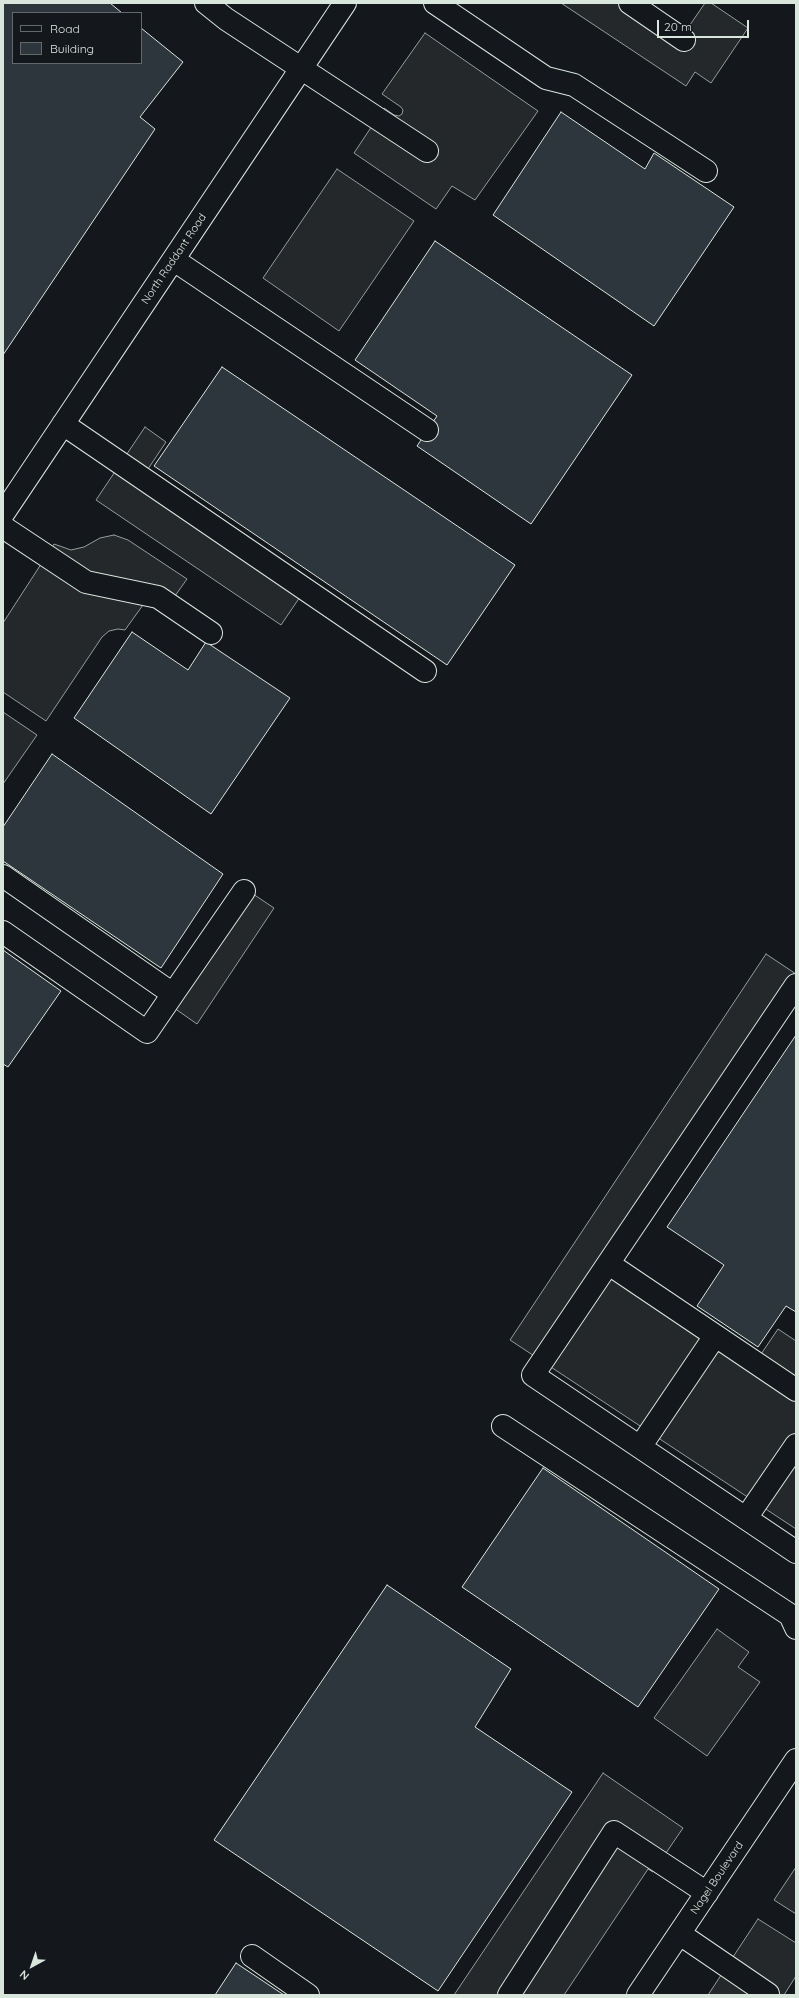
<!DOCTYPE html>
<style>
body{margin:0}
#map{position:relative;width:799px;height:1998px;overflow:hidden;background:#14181c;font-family:Quicksand,sans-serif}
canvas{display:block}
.frame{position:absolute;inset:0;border:4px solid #d8e6dc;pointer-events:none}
.legend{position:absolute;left:12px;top:12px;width:130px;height:52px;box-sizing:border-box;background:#14181c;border:1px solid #626a69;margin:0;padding:5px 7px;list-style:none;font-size:12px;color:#d8e6dc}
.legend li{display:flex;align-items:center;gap:8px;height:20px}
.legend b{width:20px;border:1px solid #626a69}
.north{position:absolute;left:12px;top:1946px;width:40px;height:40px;-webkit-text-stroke:3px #14181c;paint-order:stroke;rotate:220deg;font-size:11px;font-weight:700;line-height:16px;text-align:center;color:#d8e6dc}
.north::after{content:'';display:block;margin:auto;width:14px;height:18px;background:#d8e6dc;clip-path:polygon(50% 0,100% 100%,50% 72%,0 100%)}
.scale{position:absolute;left:657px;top:20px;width:92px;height:18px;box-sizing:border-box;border:2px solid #d8e6dc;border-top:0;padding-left:5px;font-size:12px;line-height:14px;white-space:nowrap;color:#d8e6dc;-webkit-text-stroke:3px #14181c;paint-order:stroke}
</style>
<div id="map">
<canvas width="799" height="1998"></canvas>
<div class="frame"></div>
<ul class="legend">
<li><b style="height:5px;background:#14181c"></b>Road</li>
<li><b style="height:11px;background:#2c363c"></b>Building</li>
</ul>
<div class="north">N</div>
<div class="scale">20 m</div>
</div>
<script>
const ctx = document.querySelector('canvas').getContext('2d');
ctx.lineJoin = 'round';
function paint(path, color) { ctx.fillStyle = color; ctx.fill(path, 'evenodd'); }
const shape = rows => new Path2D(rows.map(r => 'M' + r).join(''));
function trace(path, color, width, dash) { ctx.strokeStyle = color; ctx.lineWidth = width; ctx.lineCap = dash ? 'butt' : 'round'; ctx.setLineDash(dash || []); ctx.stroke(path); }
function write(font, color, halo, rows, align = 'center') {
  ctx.font = font + ' Quicksand,sans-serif'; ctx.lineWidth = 3; ctx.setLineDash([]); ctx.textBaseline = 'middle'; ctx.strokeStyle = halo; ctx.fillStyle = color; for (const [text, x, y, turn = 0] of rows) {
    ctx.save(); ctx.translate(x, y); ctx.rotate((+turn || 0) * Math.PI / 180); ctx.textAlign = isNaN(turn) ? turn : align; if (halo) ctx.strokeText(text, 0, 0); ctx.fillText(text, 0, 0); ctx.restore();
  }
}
const parking = shape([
 [561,3,635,3,683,35,705,3,711,3,748,28,711,83,695,72,686,86,561,3],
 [425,33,538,111,475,200,452,186,436,209,354,153,384,108,394,115,399,116,402,114,403,110,401,107,382,94,425,33],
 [337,169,414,221,339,331,263,278,337,169],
 [145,427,166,442,138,484,302,594,281,625,96,500,145,427],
 [114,535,128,540,187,579,165,610,148,598,125,630,118,629,109,631,102,637,46,721,3,692,3,623,54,544,71,550,84,547,100,538,114,535],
 [3,712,37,735,3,784,3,712],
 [244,888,274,908,197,1024,167,1003,244,888],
 [766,954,796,974,616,1262,759,1357,778,1329,796,1341,796,1529,510,1340,766,954],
 [717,1629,749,1652,738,1667,760,1682,707,1756,654,1718,717,1629],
 [603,1773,683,1828,653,1872,648,1869,564,1995,454,1995,603,1773],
 [796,1867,796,1914,774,1900,796,1867],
 [758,1919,796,1943,796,1976,784,1995,708,1995,758,1919]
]);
paint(parking, '#24282b');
trace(parking, '#939e99', 1);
const building = shape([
 [3,3,110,3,122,13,13,13,13,63,141,63,141,28,183,62,140,117,155,129,3,355,3,3],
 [561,112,645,169,654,153,734,207,654,326,493,215,561,112],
 [435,241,632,375,531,524,417,446,437,416,355,360,435,241],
 [222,367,515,565,447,665,154,466,222,367],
 [132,632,188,670,206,642,290,698,211,814,74,718,132,632],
 [52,754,223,874,161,968,3,861,3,827,52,754],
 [3,950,61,991,8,1067,3,1064,3,950],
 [796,1035,796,1312,786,1306,758,1347,697,1306,724,1265,667,1227,796,1035],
 [543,1468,719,1589,638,1707,462,1587,543,1468],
 [387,1585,511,1669,475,1727,572,1792,438,1991,214,1840,387,1585],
 [236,1963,284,1995,215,1995,236,1963]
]);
paint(building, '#2c363c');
trace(building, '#d8e6dc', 1);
const minor = shape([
 [206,3,226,19,427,151],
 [435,3,546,78,574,85,706,171],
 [630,3,684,40],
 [174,260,427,430],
 [63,424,425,671],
 [3,514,345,3],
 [3,527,86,582,158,597,211,633],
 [3,876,173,994,244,891],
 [3,932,147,1032,173,994],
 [796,985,533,1375,796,1552],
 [609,1264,796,1390],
 [503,1426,790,1615,796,1628],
 [640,1447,715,1336],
 [746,1518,796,1445],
 [680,1934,768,1994,767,1995],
 [252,1956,308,1995],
 [509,1995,614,1832,707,1893],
 [638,1995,796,1760]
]);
trace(minor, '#d8e6dc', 24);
trace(minor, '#14181c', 22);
write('11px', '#d8e6dc', '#14181c', [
 ["North Raddant Road",174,259,-56],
 ["Nagel Boulevard",717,1878,-56]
]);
</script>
